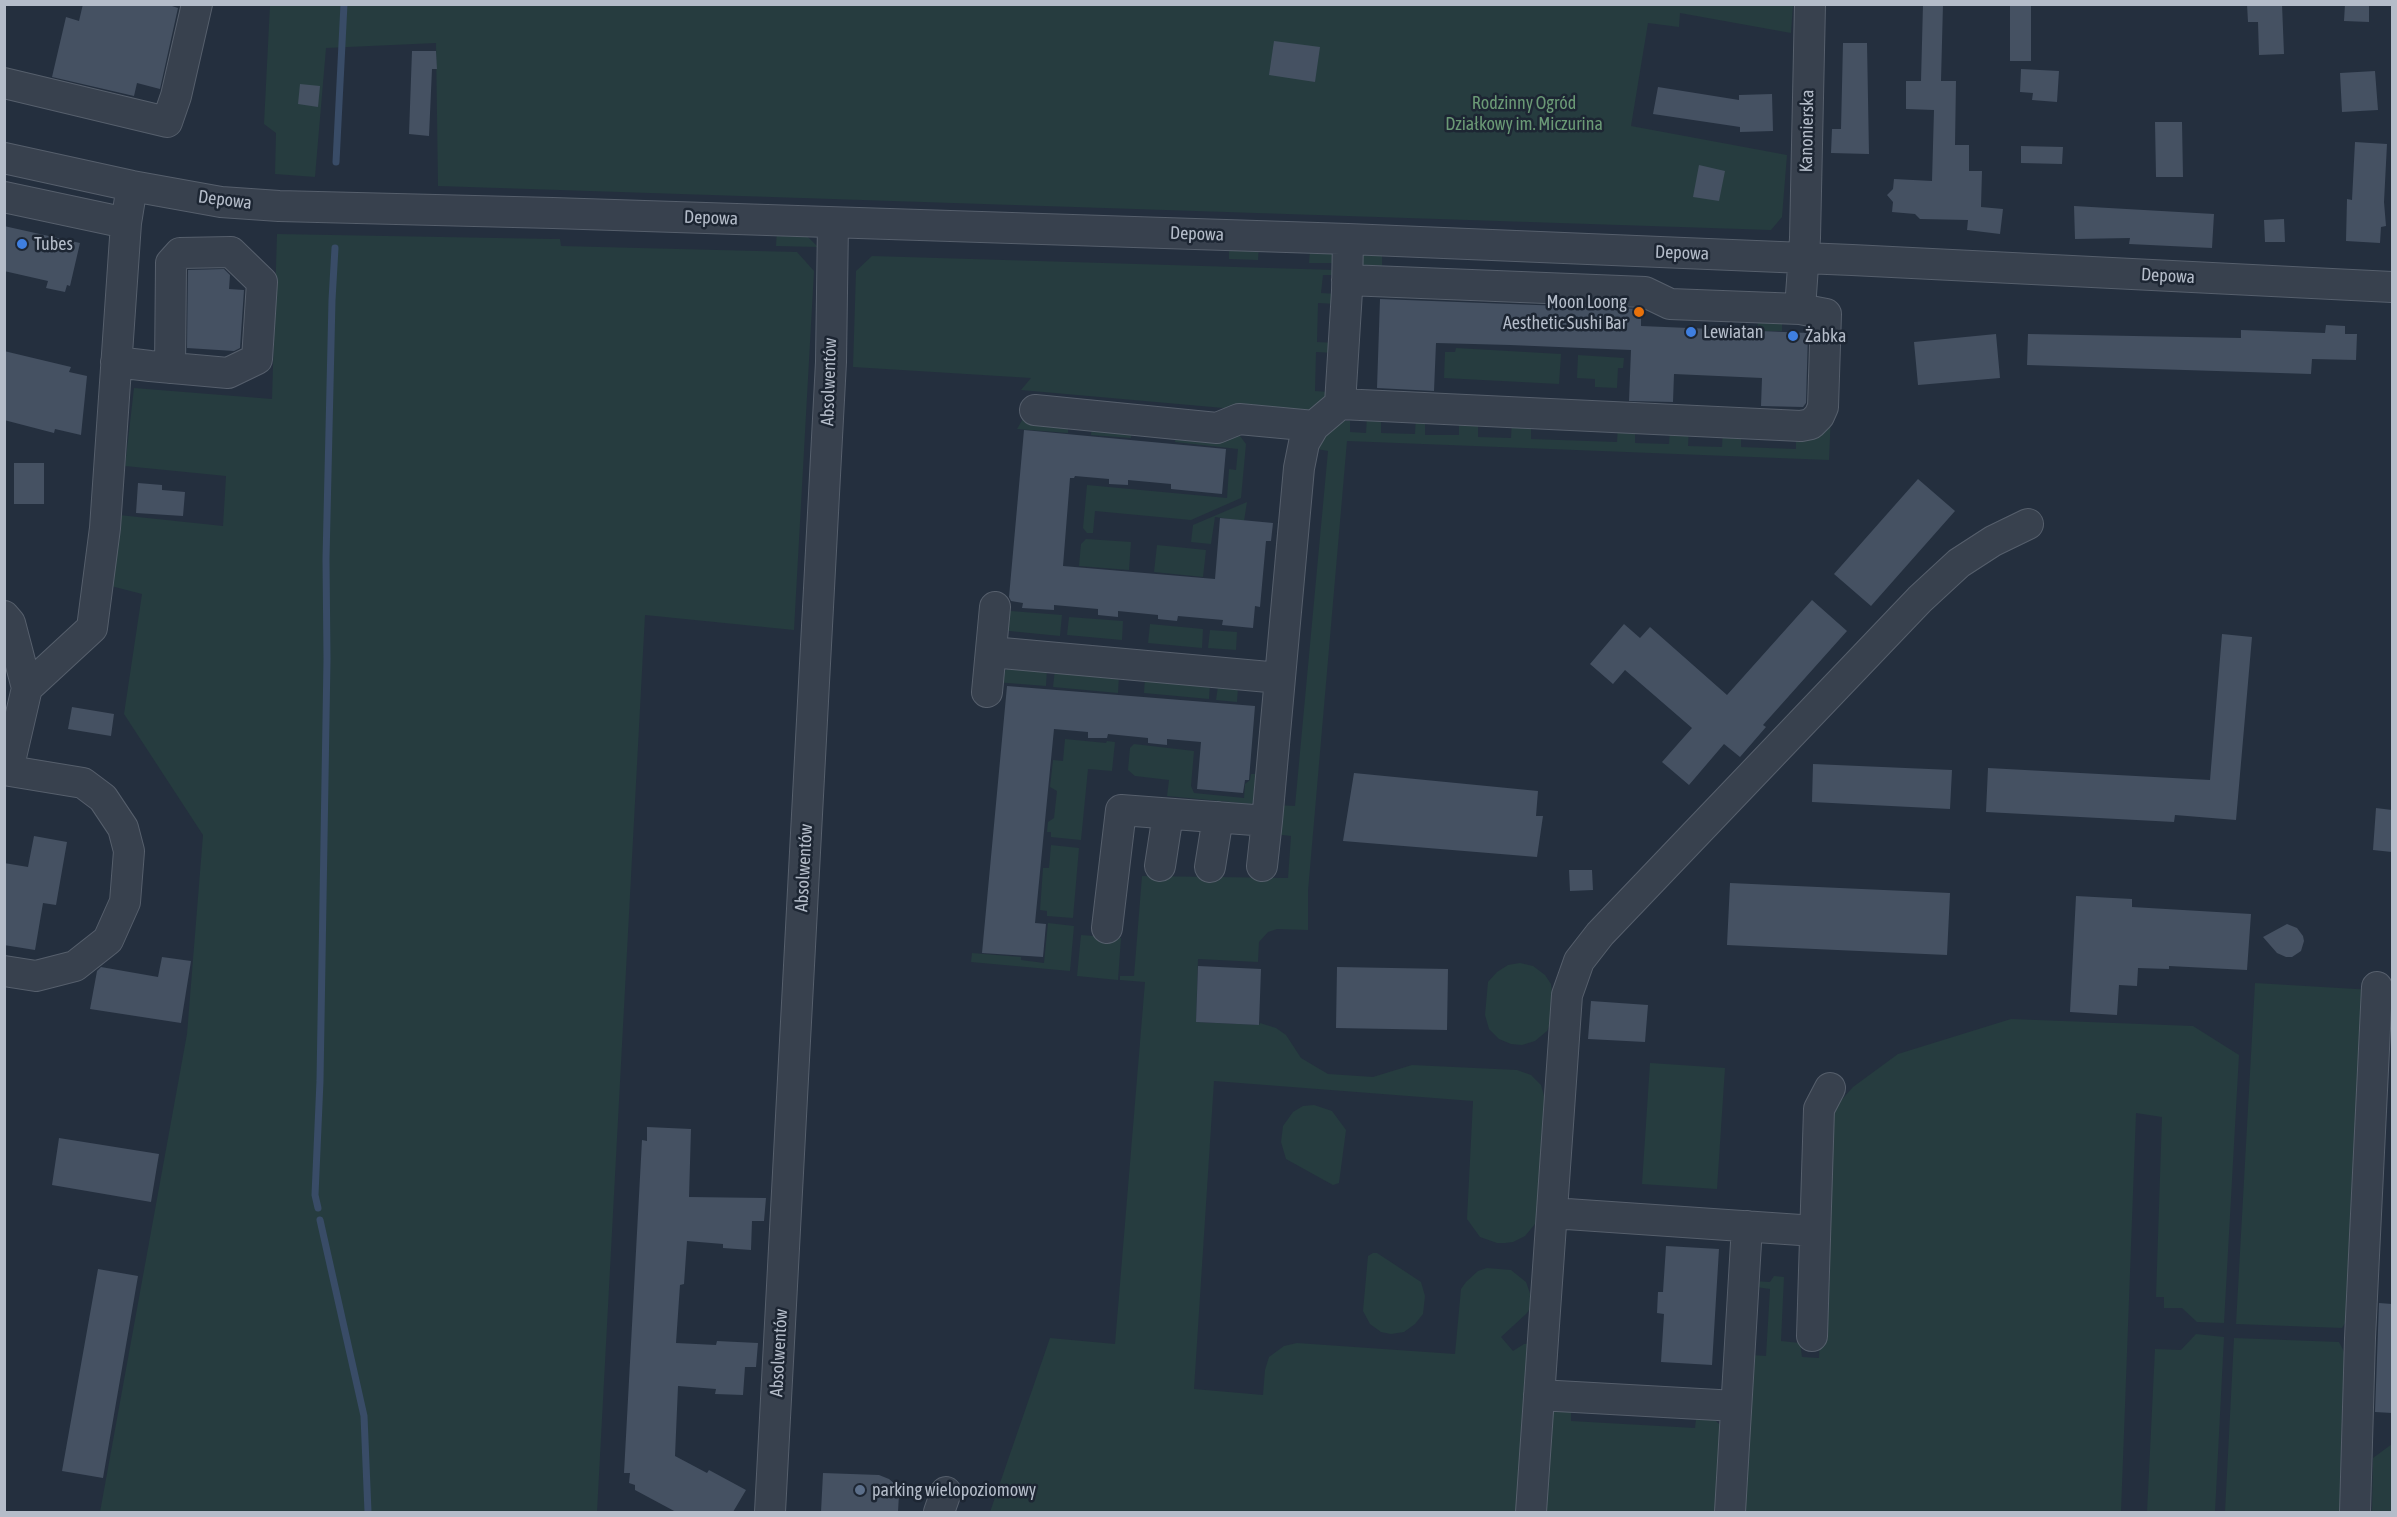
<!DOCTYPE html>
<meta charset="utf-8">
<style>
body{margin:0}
#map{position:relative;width:2397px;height:1517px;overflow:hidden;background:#242f3e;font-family:"Asap Condensed",sans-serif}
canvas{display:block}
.frame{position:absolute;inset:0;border:6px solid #b4bcc9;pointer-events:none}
</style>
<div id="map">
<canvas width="2397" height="1517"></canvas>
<div class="frame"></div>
</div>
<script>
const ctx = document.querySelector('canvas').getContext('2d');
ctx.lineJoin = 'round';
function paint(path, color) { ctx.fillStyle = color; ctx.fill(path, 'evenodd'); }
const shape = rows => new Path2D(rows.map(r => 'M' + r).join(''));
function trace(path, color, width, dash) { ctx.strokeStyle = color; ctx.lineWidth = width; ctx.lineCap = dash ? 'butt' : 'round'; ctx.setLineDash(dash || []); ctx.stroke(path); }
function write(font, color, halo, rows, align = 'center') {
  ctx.font = font + ' "Asap Condensed",sans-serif'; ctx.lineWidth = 5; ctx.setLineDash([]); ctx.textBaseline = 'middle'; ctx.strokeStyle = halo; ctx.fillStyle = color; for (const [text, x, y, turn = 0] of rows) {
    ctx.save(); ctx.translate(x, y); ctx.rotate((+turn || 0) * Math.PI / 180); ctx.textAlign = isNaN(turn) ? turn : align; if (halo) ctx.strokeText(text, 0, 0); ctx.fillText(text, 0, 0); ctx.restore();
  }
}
paint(shape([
 [270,5,1793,5,1791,33,1680,13,1679,27,1648,23,1631,126,1787,155,1782,217,1771,230,438,186,436,43,326,48,315,177,275,174,276,133,264,124],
 [777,231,803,232,818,247,776,246],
 [277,234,553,239,560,239,561,246,797,252,814,271,794,630,645,615,597,1512,100,1512,187,1034,203,835,124,714,142,594,111,586,119,515,223,526,226,476,125,466,134,388,272,399],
 [1229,245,1259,246,1258,260,1229,259],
 [1310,249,1334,254,1338,263,1309,263],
 [1382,251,1382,266,1356,264,1362,254],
 [872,256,1336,270,1338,275,1323,275,1321,293,1338,294,1337,304,1318,303,1317,342,1336,343,1335,353,1316,352,1315,391,1329,392,1317,407,1302,415,1021,390,1031,378,853,367,856,271],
 [1758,320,1782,321,1782,331,1757,331],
 [1456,348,1561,354,1559,384,1444,378,1445,352,1455,352],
 [1578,355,1624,358,1623,368,1618,368,1617,388,1595,387,1595,379,1577,378],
 [1831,413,1829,460,1347,441,1308,891,1308,930,1277,929,1268,932,1259,942,1258,962,1198,959,1196,1022,1259,1025,1260,1023,1276,1028,1286,1035,1301,1058,1328,1074,1373,1077,1412,1065,1517,1070,1531,1075,1541,1085,1545,1099,1538,1216,1535,1224,1525,1236,1513,1242,1505,1243,1497,1243,1480,1237,1467,1219,1473,1101,1214,1081,1194,1389,1263,1395,1265,1370,1269,1357,1284,1346,1297,1343,1455,1354,1461,1289,1466,1282,1478,1271,1487,1268,1511,1270,1526,1282,1532,1299,1530,1309,1526,1314,1501,1337,1513,1351,1524,1344,1528,1344,1520,1512,990,1512,1050,1338,1115,1344,1145,982,1120,980,1120,976,1134,976,1142,876,1288,878,1291,836,1274,834,1277,805,1295,806,1328,451,1317,449,1318,442,1339,421,1350,421,1350,432,1366,433,1367,416,1381,415,1381,433,1415,434,1416,416,1425,417,1425,435,1459,435,1459,418,1478,419,1478,437,1511,438,1512,420,1531,421,1531,439,1617,442,1618,425,1635,426,1635,443,1669,444,1670,427,1689,428,1688,446,1722,447,1723,429,1741,430,1741,447,1796,449,1796,432],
 [1024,417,1068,421,1068,433,1017,429],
 [1092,423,1132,427,1131,438,1091,435],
 [1176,430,1240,436,1246,444,1241,498,1191,520,1095,511,1093,533,1087,533,1083,528,1087,485,1227,498,1229,469,1236,470,1238,449,1175,442],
 [1247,502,1244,521,1215,517,1211,544,1191,542,1193,525],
 [1086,539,1131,542,1129,570,1079,566,1081,544],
 [1157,545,1206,550,1203,577,1154,572],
 [1008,608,1011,611,1062,615,1060,636,999,630],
 [1069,617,1123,621,1122,640,1067,635],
 [1150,624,1203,629,1202,648,1148,643],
 [1210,630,1237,632,1236,650,1208,648],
 [1009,668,1047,669,1046,686,995,682,1000,674],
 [1055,669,1119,675,1118,693,1053,687],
 [1145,677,1210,683,1209,699,1144,693],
 [1218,686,1238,688,1237,702,1216,700],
 [1065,739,1106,743,1107,741,1115,742,1112,771,1088,769,1081,840,1051,837,1051,832,1047,832,1048,822,1054,818,1057,791,1050,787,1053,760,1063,761],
 [1134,744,1194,751,1191,786,1194,793,1244,798,1245,784,1250,780,1251,774,1258,774,1255,801,1251,804,1167,796,1169,780,1135,776,1128,770,1130,748],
 [1051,845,1079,848,1073,918,1047,916,1047,911,1040,910,1043,868,1049,868],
 [1048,923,1074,926,1070,971,971,962,972,953,1021,957,1021,960,1044,963],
 [1081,935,1121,938,1118,980,1077,976],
 [1520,963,1533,966,1545,975,1551,984,1552,992,1552,1020,1547,1031,1535,1041,1522,1045,1511,1044,1499,1039,1489,1029,1485,1015,1488,982,1497,972,1508,965],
 [2255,983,2373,990,2356,1305,2342,1328,2236,1324],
 [2011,1019,2193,1026,2239,1055,2224,1323,2197,1322,2182,1308,2164,1308,2164,1297,2156,1297,2162,1117,2136,1113,2121,1512,1741,1512,1751,1355,1766,1356,1770,1289,1756,1287,1753,1281,1770,1282,1774,1276,1784,1277,1781,1341,1800,1343,1802,1357,1819,1358,1831,1118,1837,1105,1853,1087,1898,1054],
 [1650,1063,1725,1068,1717,1189,1642,1184],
 [1314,1105,1332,1111,1346,1130,1339,1183,1333,1185,1286,1159,1281,1142,1283,1126,1293,1112,1303,1106],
 [1373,1253,1377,1253,1421,1282,1425,1296,1423,1314,1415,1324,1404,1332,1391,1334,1381,1332,1370,1324,1363,1311,1368,1256],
 [2196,1334,2224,1337,2215,1512,2147,1512,2155,1349,2181,1350],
 [2234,1338,2339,1342,2352,1367,2348,1512,2225,1512],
 [1571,1405,1571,1421,1695,1428,1696,1419,1714,1419,1720,1425,1715,1512,1545,1512,1551,1414,1555,1409],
 [2392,1444,2392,1512,2372,1512,2373,1458]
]), '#263c3f');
trace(shape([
 [336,162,344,4],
 [318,1208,315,1195,320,1081,327,659,326,559,332,300,335,248],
 [320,1220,364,1416,368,1512]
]), '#394c67', 7);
paint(shape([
 [83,4,166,4,178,8,160,89,137,83,134,96,52,77,66,17,79,21],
 [1923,4,1943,4,1941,81,1956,81,1955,145,1969,145,1969,171,1982,171,1981,207,2003,209,2000,234,1967,230,1968,220,1920,219,1915,214,1892,212,1893,202,1887,195,1893,189,1894,179,1932,181,1934,110,1906,109,1906,81,1921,81],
 [2010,4,2031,4,2031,61,2010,61],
 [2247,4,2282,4,2284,54,2259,55,2258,22,2248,22],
 [2345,4,2369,4,2369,22,2344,21],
 [1274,41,1320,47,1315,82,1269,75],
 [1843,43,1867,43,1869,154,1831,153,1832,129,1841,129],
 [412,51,436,51,437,69,432,69,429,136,409,134],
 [2021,69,2059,71,2057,102,2032,100,2033,93,2020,92],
 [2375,71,2378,110,2342,112,2340,73],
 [300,84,320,86,318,107,298,104],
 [1658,87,1739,100,1739,95,1772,94,1773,131,1740,132,1740,127,1653,114],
 [2155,122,2182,122,2183,177,2156,177],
 [2355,142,2387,144,2384,202,2386,226,2381,227,2380,243,2346,241,2347,199,2352,200],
 [2021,146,2063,147,2062,164,2021,163],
 [1699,165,1725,171,1719,201,1693,197],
 [2074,206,2214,214,2212,248,2129,244,2130,238,2075,239],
 [2284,219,2285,242,2265,242,2264,220],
 [4,226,80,243,70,286,67,285,65,292,46,288,48,281,4,271],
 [224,269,230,275,229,289,244,290,240,348,234,351,187,348,188,270],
 [1380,299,1641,309,1641,326,1808,333,1806,403,1803,407,1761,406,1762,378,1674,374,1673,402,1629,401,1631,350,1510,345,1436,343,1434,391,1377,388],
 [2326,325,2345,326,2345,334,2357,334,2356,360,2312,359,2311,374,2027,365,2028,334,2241,338,2241,330,2325,333],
 [1996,334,2000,378,1918,385,1914,342],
 [4,351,71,367,69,372,87,376,81,435,55,429,54,433,4,420],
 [1024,430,1226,449,1222,494,1171,489,1171,484,1128,480,1128,485,1109,484,1109,479,1075,476,1074,478,1070,478,1063,566,1215,579,1220,518,1273,523,1271,541,1266,541,1260,607,1255,606,1253,628,1222,625,1223,620,1178,616,1177,621,1158,619,1158,615,1118,611,1118,617,1098,615,1098,609,1054,605,1054,610,1022,608,1023,603,1011,601,1009,597],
 [14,463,44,463,44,504,14,504],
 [1918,479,1955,511,1871,606,1834,574],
 [138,483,162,485,162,490,185,492,183,516,136,513],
 [1812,600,1847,631,1763,725,1766,727,1740,757,1724,744,1689,785,1662,762,1692,728,1625,670,1613,684,1590,664,1624,624,1640,638,1650,627,1727,695],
 [2222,634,2252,637,2236,820,2175,815,2174,822,1986,812,1988,768,2210,780],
 [1007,686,1255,706,1249,780,1245,780,1243,793,1197,789,1201,742,1167,739,1167,745,1148,743,1148,738,1108,734,1107,738,1088,738,1088,732,1054,729,1035,923,1046,924,1043,957,982,953],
 [72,707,114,714,111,736,68,729],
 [1813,764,1952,770,1950,809,1812,802],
 [1354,773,1538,791,1536,816,1543,816,1537,857,1343,841],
 [2376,808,2392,810,2392,852,2373,850],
 [34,836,67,842,56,905,43,903,35,950,4,945,4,863,28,867],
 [1569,870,1592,870,1593,890,1570,891],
 [1730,883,1950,893,1947,955,1727,945],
 [2076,896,2132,899,2132,907,2251,914,2247,970,2169,966,2169,969,2138,968,2137,986,2119,985,2117,1015,2070,1012],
 [2287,924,2297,928,2303,936,2304,941,2301,951,2292,957,2286,957,2277,953,2263,937],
 [162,957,191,961,181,1023,90,1009,97,971,101,967,158,977],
 [1198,966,1261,969,1259,1025,1196,1022],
 [1337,967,1448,969,1447,1030,1336,1028],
 [1591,1001,1648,1005,1645,1042,1588,1039],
 [647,1127,691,1129,689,1197,766,1198,764,1221,752,1221,751,1250,723,1248,723,1244,687,1241,684,1284,680,1285,676,1343,716,1345,717,1341,758,1343,756,1367,745,1367,743,1395,715,1394,716,1389,678,1386,675,1456,707,1473,709,1470,746,1490,733,1512,676,1512,635,1490,635,1485,629,1483,630,1473,624,1473,642,1140,647,1141],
 [59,1138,159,1154,151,1202,52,1185],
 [1666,1246,1719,1249,1712,1365,1661,1362,1664,1314,1657,1313,1658,1292,1663,1292],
 [98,1269,138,1276,103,1478,62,1471],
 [2379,1303,2392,1304,2392,1413,2375,1412],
 [823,1473,879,1475,889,1479,896,1485,899,1494,898,1512,821,1512]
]), '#455162');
const minor = shape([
 [4,83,167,122,176,96,197,4],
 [4,158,132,186,221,202,279,206,553,213,1348,239,1852,260,2392,287],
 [4,197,126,223],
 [1347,280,1645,292,1670,304,1800,309],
 [116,362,150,366,228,373,257,359,262,282,231,252,180,253,171,263,170,368],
 [1340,404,1801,426,1811,424,1819,416,1823,407,1826,314,1800,309,1805,238,1810,4],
 [1035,410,1217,428,1239,419,1314,426],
 [4,616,10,623,27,688,8,770],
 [991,652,1280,678],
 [27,688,92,628,105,528,126,223,132,186],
 [987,692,995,607],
 [4,770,83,783,103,798,123,828,129,851,125,902,108,940,75,966,36,976,4,971],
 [1160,866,1168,814],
 [1262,866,1267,821],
 [1210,867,1218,817],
 [1107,928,1121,810,1267,821,1299,468,1304,443,1314,426,1340,404,1347,291,1348,239],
 [1552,1213,1815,1231],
 [1812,1336,1819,1109,1830,1088],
 [1539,1395,1736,1406],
 [770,1512,831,362,833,223],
 [939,1512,946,1492],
 [1531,1512,1567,995,1579,961,1600,934,1920,599,1959,563,1993,541,2028,524],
 [1730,1512,1747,1226],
 [2355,1512,2360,1338,2377,987]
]);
trace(minor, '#565f6c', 32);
trace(minor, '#38414e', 30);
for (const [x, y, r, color] of [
 [22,244,6,"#3f7fe0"],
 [1639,312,6,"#e8710a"],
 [1691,332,6,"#3f7fe0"],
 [1793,336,6,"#3f7fe0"],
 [860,1490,6,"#5c6f8a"]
]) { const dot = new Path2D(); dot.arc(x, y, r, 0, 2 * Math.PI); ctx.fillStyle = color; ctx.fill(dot); trace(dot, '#1d2633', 2); }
write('18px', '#6b9a76', '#1d2633', [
 ["Rodzinny Ogród",1524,103],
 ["Działkowy im. Miczurina",1524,124]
]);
write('18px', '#b4bcc9', '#1d2633', [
 ["Kanonierska",1807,131,-89],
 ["Depowa",225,200,7],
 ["Depowa",711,218,2],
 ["Depowa",1197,234,2],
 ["Depowa",1682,253,2],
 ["Depowa",2168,276,3],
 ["Absolwentów",829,382,-88],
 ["Absolwentów",804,868,-87],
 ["Absolwentów",779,1353,-87]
]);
write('18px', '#b4bcc9', '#1d2633', [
 ["Tubes",34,244],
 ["Moon Loong",1627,302,"right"],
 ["Aesthetic Sushi Bar",1627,323,"right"],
 ["Lewiatan",1703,332],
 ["Żabka",1805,336],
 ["parking wielopoziomowy",872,1490]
], 'left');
</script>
